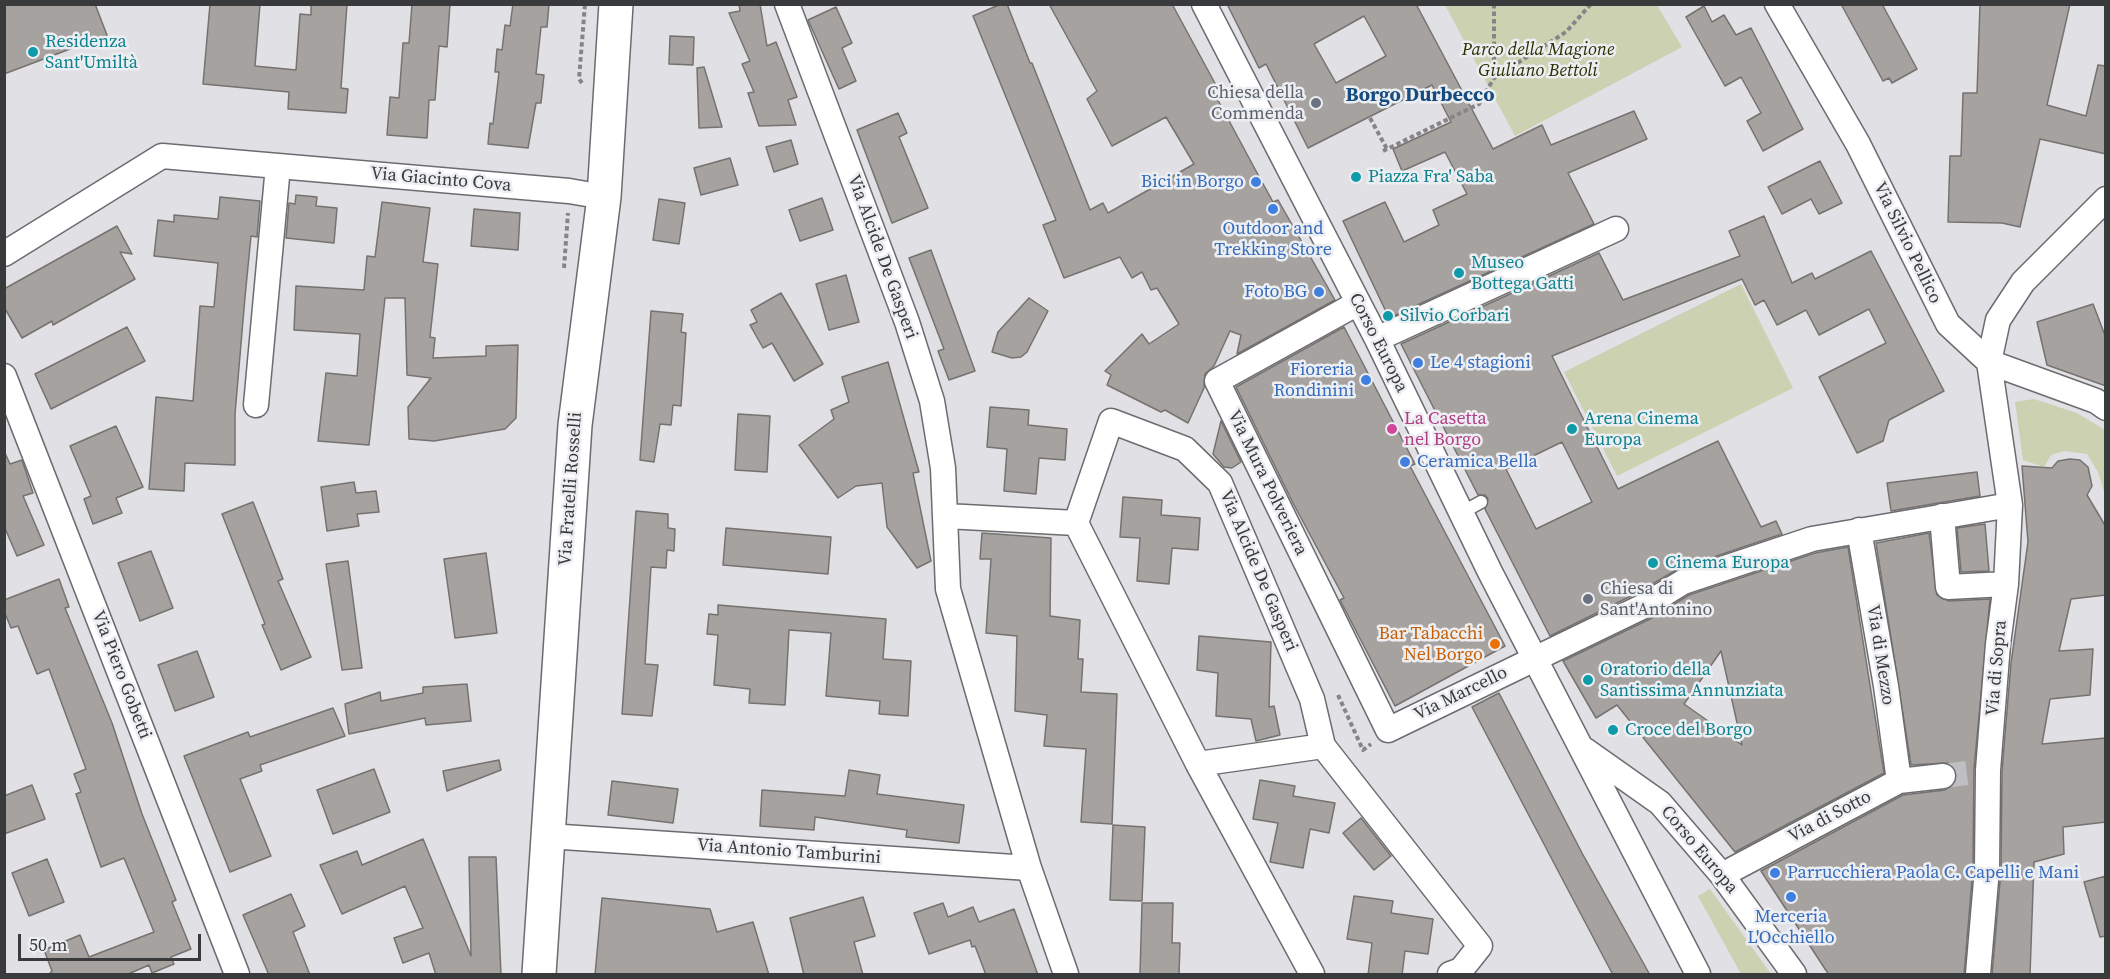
<!DOCTYPE html>
<meta charset="utf-8">
<style>
body{margin:0}
#map{position:relative;width:2110px;height:979px;overflow:hidden;background:#e0e0e5;font-family:"Source Serif 4",serif}
canvas{display:block}
.frame{position:absolute;inset:0;border:6px solid #393a3b;pointer-events:none}
.scale{position:absolute;left:18px;top:934px;width:183px;height:27px;box-sizing:border-box;border:3px solid #393a3b;border-top:0;padding-left:8px;font-size:18px;line-height:21px;white-space:nowrap;color:#393a3b;-webkit-text-stroke:4px #edeef2;paint-order:stroke}
</style>
<div id="map">
<canvas width="2110" height="979"></canvas>
<div class="frame"></div>
<div class="scale">50 m</div>
</div>
<script>
const ctx = document.querySelector('canvas').getContext('2d');
ctx.lineJoin = 'round';
function paint(path, color) { ctx.fillStyle = color; ctx.fill(path, 'evenodd'); }
const shape = rows => new Path2D(rows.map(r => 'M' + r).join(''));
function trace(path, color, width, dash) { ctx.strokeStyle = color; ctx.lineWidth = width; ctx.lineCap = dash ? 'butt' : 'round'; ctx.setLineDash(dash || []); ctx.stroke(path); }
function write(font, color, halo, rows, align = 'center') {
  ctx.font = font + ' "Source Serif 4",serif'; ctx.lineWidth = 5; ctx.setLineDash([]); ctx.textBaseline = 'middle'; ctx.strokeStyle = halo; ctx.fillStyle = color; for (const [text, x, y, turn = 0] of rows) {
    ctx.save(); ctx.translate(x, y); ctx.rotate((+turn || 0) * Math.PI / 180); ctx.textAlign = isNaN(turn) ? turn : align; if (halo) ctx.strokeText(text, 0, 0); ctx.fillText(text, 0, 0); ctx.restore();
  }
}
paint(shape([
 [1445,5,1657,5,1682,47,1515,136],
 [1741,284,1793,388,1617,476,1564,372],
 [2034,399,2077,413,2105,430,2105,495,2098,472,2087,454,2064,451,2051,455,2044,467,2023,460,2015,402],
 [1710,889,1771,974,1741,974,1698,896]
]), '#ccd1b2');
const building = shape([
 [4,4,95,4,107,35,4,74,4,4],
 [210,4,260,4,255,66,296,70,300,14,311,15,311,4,347,4,341,88,348,89,346,113,288,109,289,92,203,84,210,4],
 [412,4,450,4,447,47,439,46,435,100,429,100,427,138,387,135,390,97,399,98,403,43,409,43,412,4],
 [513,4,549,4,547,27,541,27,536,74,544,75,541,103,536,103,528,148,488,144,490,123,493,124,499,72,495,72,497,49,502,50,505,25,510,26,513,4],
 [739,4,760,4,767,46,776,42,797,97,788,100,796,125,759,126,748,93,754,92,742,64,750,61,729,13,740,11,739,4],
 [1001,4,1007,4,1030,63,1032,63,1090,210,1103,203,1108,213,1194,164,1166,117,1112,146,1087,99,1097,91,1049,4,1172,4,1217,87,1213,91,1256,171,1273,202,1278,200,1335,300,1237,354,1241,335,1230,331,1214,366,1205,374,1204,388,1188,423,1165,410,1161,412,1107,385,1111,375,1105,371,1142,334,1149,344,1179,324,1157,288,1151,290,1142,272,1132,278,1120,257,1064,278,1043,225,1056,220,973,16,1001,4],
 [1227,4,1416,4,1493,149,1542,125,1551,145,1634,111,1647,139,1568,173,1594,224,1389,318,1343,221,1385,202,1404,242,1439,225,1433,210,1467,194,1445,152,1402,171,1393,149,1451,122,1432,85,1308,148,1266,64,1259,68,1227,4],
 [1364,16,1386,56,1336,83,1314,44,1364,16],
 [1841,4,1882,4,1917,69,1892,83,1889,78,1883,81,1841,4],
 [1980,4,2070,4,2047,105,2086,116,2098,65,2106,66,2106,154,2040,139,2020,227,2002,223,1948,222,1950,156,1961,156,1963,93,1977,93,1980,4],
 [1704,6,1712,22,1724,15,1736,35,1751,28,1803,129,1763,151,1747,121,1761,113,1741,77,1725,86,1686,17,1704,6],
 [836,7,852,43,842,48,856,81,839,89,808,20,836,7],
 [670,36,694,37,693,65,669,64,670,36],
 [704,67,722,127,699,128,697,68,704,67],
 [898,113,907,133,899,137,928,208,892,223,857,130,898,113],
 [791,140,798,164,774,172,766,147,791,140],
 [730,158,738,185,701,195,694,168,730,158],
 [1820,161,1842,203,1819,214,1811,199,1782,214,1768,187,1820,161],
 [296,195,317,197,316,206,337,208,334,243,286,238,289,203,295,204,296,195],
 [220,197,260,201,257,237,251,236,245,297,235,414,235,465,185,463,184,491,149,489,156,397,193,401,200,306,214,307,218,263,154,256,158,220,174,222,174,215,218,219,220,197],
 [822,198,833,230,800,241,789,210,822,198],
 [659,199,685,203,679,244,653,240,659,199],
 [382,202,430,208,423,262,438,264,430,337,435,338,433,358,486,356,486,346,518,345,516,418,505,429,434,441,409,439,408,407,431,378,407,375,405,298,385,298,369,445,318,441,326,373,357,376,360,334,294,330,296,286,364,290,367,256,375,257,382,202],
 [474,209,520,213,518,250,471,246,474,209],
 [1764,216,1792,283,1812,273,1815,279,1871,251,1944,391,1889,420,1883,441,1857,453,1819,377,1886,343,1869,309,1819,335,1806,310,1777,325,1764,300,1755,305,1742,279,1552,356,1618,489,1718,441,1761,527,1776,521,1782,534,1678,569,1637,593,1550,636,1485,509,1488,499,1485,495,1478,495,1401,344,1599,253,1623,300,1740,256,1729,231,1764,216],
 [1562,442,1592,502,1536,529,1506,469,1562,442],
 [117,226,132,254,120,252,135,279,53,325,52,321,22,338,4,307,4,289,117,226],
 [931,250,975,371,949,380,938,351,944,349,909,258,931,250],
 [846,275,859,322,829,330,816,284,846,275],
 [781,293,823,364,794,381,772,343,763,348,750,325,757,322,751,310,781,293],
 [1029,298,1048,311,1027,352,1021,357,1012,358,992,352,998,332,1029,298],
 [2093,304,2106,338,2106,386,2047,365,2037,322,2093,304],
 [651,311,683,314,681,332,686,333,681,406,673,405,671,425,660,424,654,462,640,460,651,311],
 [127,327,145,361,51,409,35,374,127,327],
 [1344,327,1415,464,1410,466,1505,646,1395,706,1340,600,1344,598,1293,503,1236,387,1344,327],
 [888,362,919,472,913,473,931,561,917,568,887,527,882,483,856,486,838,498,799,445,834,419,831,410,849,402,842,377,888,362],
 [990,407,1029,410,1028,425,1067,429,1065,460,1039,458,1036,494,1004,491,1007,449,987,447,990,407],
 [738,414,770,416,767,472,735,470,738,414],
 [1221,421,1241,462,1232,468,1224,467,1213,454,1221,421],
 [116,426,143,487,116,498,122,513,93,524,84,499,91,496,70,446,116,426],
 [4,451,10,464,22,460,33,493,23,496,44,545,17,556,4,526,4,451],
 [2070,459,2080,460,2088,467,2092,486,2087,495,2106,527,2106,595,2071,599,2059,651,2093,649,2090,695,2050,699,2042,744,2106,738,2106,822,2063,827,2064,854,2034,862,2030,975,1992,975,2001,870,2002,771,2011,663,2028,542,2022,466,2052,468,2058,461,2070,459],
 [1977,472,1980,496,1891,511,1887,483,1977,472],
 [354,482,356,493,376,491,379,512,357,514,359,526,327,531,321,487,354,482],
 [1123,497,1162,500,1161,515,1200,518,1198,550,1172,548,1169,584,1137,581,1140,538,1120,537,1123,497],
 [253,502,283,579,278,581,311,657,281,670,262,625,265,624,222,514,253,502],
 [636,511,668,514,668,528,675,529,674,551,667,550,666,568,651,567,645,664,658,665,652,716,622,714,636,511],
 [1985,524,1989,571,1961,572,1957,528,1985,524],
 [726,528,831,537,828,574,723,565,726,528],
 [982,533,1051,538,1050,616,1080,620,1078,659,1083,659,1081,692,1117,694,1112,824,1081,822,1086,749,1044,746,1047,715,1015,711,1017,636,986,633,991,559,980,559,982,533],
 [1929,533,1937,595,1949,601,1990,599,1974,769,1973,868,1964,975,1829,975,1761,871,1903,795,1945,790,1956,782,1957,774,1948,763,1911,765,1876,543,1929,533],
 [1848,547,1884,773,1735,852,1617,705,1596,718,1563,661,1650,619,1689,595,1815,553,1848,547],
 [1721,651,1742,745,1684,704,1721,651],
 [151,551,173,608,140,621,118,563,151,551],
 [486,553,497,633,455,638,444,559,486,553],
 [348,561,362,668,342,670,326,564,348,561],
 [59,579,69,607,65,608,112,723,142,814,176,900,172,902,191,949,171,957,174,964,152,973,149,965,126,975,48,975,52,971,44,950,80,935,89,957,154,932,124,858,101,867,76,794,81,792,74,774,86,769,49,669,37,674,18,626,11,628,4,611,4,600,59,579],
 [718,605,886,619,883,659,911,661,908,716,879,714,880,701,826,696,831,633,789,630,785,705,749,703,750,689,714,685,718,635,707,634,709,614,718,615,718,605],
 [1199,636,1271,642,1269,707,1274,706,1280,735,1256,741,1251,719,1216,716,1218,673,1197,670,1199,636],
 [197,651,214,697,175,711,158,665,197,651],
 [467,684,471,721,426,725,425,718,349,734,345,704,380,692,381,701,423,693,423,687,467,684],
 [1499,693,1582,853,1650,975,1613,975,1556,867,1472,707,1499,693],
 [333,708,345,736,260,765,262,771,240,779,271,856,230,872,184,756,248,732,250,737,333,708],
 [499,760,501,770,447,791,443,771,499,760],
 [374,769,390,812,333,834,317,790,374,769],
 [849,770,880,775,877,794,964,805,959,843,906,837,907,830,815,817,814,830,760,826,762,790,845,796,849,770],
 [1260,780,1295,786,1293,796,1335,803,1329,833,1310,829,1303,868,1270,862,1278,823,1253,819,1260,780],
 [612,781,678,789,673,823,608,815,612,781],
 [32,785,45,819,4,834,4,796,32,785],
 [1361,818,1391,856,1374,870,1343,833,1361,818],
 [1113,825,1145,827,1142,901,1110,900,1113,825],
 [423,839,471,956,469,857,496,857,501,975,436,975,429,953,403,963,394,938,423,928,405,886,342,914,320,865,357,851,362,865,423,839],
 [47,859,64,902,29,916,12,873,47,859],
 [2106,876,2106,936,2100,937,2084,882,2106,876],
 [291,894,305,926,293,932,310,975,269,975,243,915,291,894],
 [1354,896,1393,901,1391,913,1433,919,1428,954,1405,951,1402,975,1368,975,1372,943,1347,939,1354,896],
 [863,897,875,936,854,942,863,975,804,975,790,918,863,897],
 [602,898,710,909,717,932,753,922,769,975,595,975,602,898],
 [943,903,948,917,973,907,979,922,1014,909,1038,975,986,975,975,946,972,947,970,940,929,954,914,913,943,903],
 [1142,903,1173,903,1172,943,1180,943,1179,975,1140,975,1142,903]
]);
paint(building, '#a6a29f');
trace(building, '#75726f', 1.5);
trace(shape([
 [1943,776,1975,772]
]), '#bfbfc3', 24, [24, 12]);
const lane = shape([
 [1461,513,1481,502]
]);
const street = shape([
 [787,4,907,322,932,401,943,468,948,589,1029,868,1066,974],
 [1204,4,1377,339,1490,572,1698,974],
 [1777,4,1858,144,1948,324,1989,362,2096,401,2106,408],
 [4,254,162,156,569,191,604,197],
 [1358,303,1217,381,1388,730,1644,606,1683,582,1812,539,2010,505],
 [1377,339,1616,229],
 [4,376,237,974],
 [256,405,278,166],
 [946,516,1076,523,1198,764,1312,974],
 [1942,516,1948,587,2006,584],
 [1076,523,1111,421,1185,449,1220,483,1312,699,1323,746],
 [1859,530,1886,686,1899,781],
 [1585,750,1660,803,1722,875,1794,974],
 [1198,764,1323,746,1480,946,1461,970,1450,974],
 [548,836,1029,868],
 [1722,875,1899,781,1943,776],
 [1978,974,1987,869,1988,770,1998,644,2006,584,2010,505,1989,362,1998,320,2023,282,2106,199]
]);
const secondary = shape([
 [539,974,575,425,604,197,616,4]
]);
trace(lane, '#6c6c70', 15);
trace(street, '#6c6c70', 27);
trace(secondary, '#6c6c70', 36);
trace(shape([
 [1494,4,1494,77],
 [582,83,579,79,585,4],
 [1370,118,1387,149],
 [1383,151,1479,104,1494,78,1566,32,1591,4],
 [564,268,568,213],
 [1338,695,1363,750,1371,744]
]), '#858588', 4, [4.5, 3]);
trace(lane, '#fff', 12);
trace(street, '#fff', 24);
trace(secondary, '#fff', 33);
for (const [x, y, r, color] of [
 [33,52,6,"#0f9aa8"],
 [1316,103,6,"#6b7280"],
 [1356,177,6,"#0f9aa8"],
 [1256,182,6,"#3f7fe0"],
 [1273,209,6,"#3f7fe0"],
 [1459,273,6,"#0f9aa8"],
 [1319,292,6,"#3f7fe0"],
 [1388,316,6,"#0f9aa8"],
 [1418,363,6,"#3f7fe0"],
 [1366,380,6,"#3f7fe0"],
 [1392,429,6,"#d1479c"],
 [1572,429,6,"#0f9aa8"],
 [1405,462,6,"#3f7fe0"],
 [1653,563,6,"#0f9aa8"],
 [1588,599,6,"#6b7280"],
 [1495,644,6,"#e8710a"],
 [1588,680,6,"#0f9aa8"],
 [1613,730,6,"#0f9aa8"],
 [1775,873,6,"#3f7fe0"],
 [1791,897,6,"#3f7fe0"]
]) { const dot = new Path2D(); dot.arc(x, y, r, 0, 2 * Math.PI); ctx.fillStyle = color; ctx.fill(dot); trace(dot, '#edeef2', 2); }
write('18px', '#0d838f', '#edeef2', [
 ["Residenza",45,42],
 ["Sant'Umiltà",45,63],
 ["Piazza Fra' Saba",1368,177],
 ["Museo",1471,263],
 ["Bottega Gatti",1471,284],
 ["Silvio Corbari",1400,316],
 ["Arena Cinema",1584,419],
 ["Europa",1584,440],
 ["Cinema Europa",1665,563],
 ["Oratorio della",1600,670],
 ["Santissima Annunziata",1600,691],
 ["Croce del Borgo",1625,730]
], 'left');
write('italic 18px', '#2b2f01', '#edeef2', [
 ["Parco della Magione",1538,50],
 ["Giuliano Bettoli",1538,71]
]);
write('18px', '#5b616d', '#edeef2', [
 ["Chiesa della",1304,93],
 ["Commenda",1304,114],
 ["Chiesa di",1600,589,"left"],
 ["Sant'Antonino",1600,610,"left"]
], 'right');
write('18px', '#393a3b', '#edeef2', [
 ["Via Giacinto Cova",441,180,5],
 ["Via Silvio Pellico",1907,243,64],
 ["Via Alcide De Gasperi",882,257,70],
 ["Corso Europa",1378,343,63],
 ["Via Mura Polveriera",1267,483,64],
 ["Via Fratelli Rosselli",571,489,-86],
 ["Via Alcide De Gasperi",1258,571,67],
 ["Via di Mezzo",1880,655,81],
 ["Via di Sopra",1997,668,-85],
 ["Via Piero Gobetti",121,675,69],
 ["Via Marcello",1461,694,-26],
 ["Via di Sotto",1830,817,-28],
 ["Corso Europa",1699,850,50],
 ["Via Antonio Tamburini",789,852,4]
]);
write('18px', '#366cbe', '#edeef2', [
 ["Bici in Borgo",1244,182],
 ["Outdoor and",1273,229,"center"],
 ["Trekking Store",1273,250,"center"],
 ["Foto BG",1307,292],
 ["Le 4 stagioni",1430,363,"left"],
 ["Fioreria",1354,370],
 ["Rondinini",1354,391],
 ["Ceramica Bella",1417,462,"left"],
 ["Parrucchiera Paola C. Capelli e Mani",1787,873,"left"],
 ["Merceria",1791,917,"center"],
 ["L'Occhiello",1791,938,"center"]
], 'right');
write('18px', '#b23c85', '#edeef2', [
 ["La Casetta",1404,419],
 ["nel Borgo",1404,440]
], 'left');
write('18px', '#c56008', '#edeef2', [
 ["Bar Tabacchi",1483,634],
 ["Nel Borgo",1483,655]
], 'right');
write('bold 20px', '#174c7e', '#edeef2', [
 ["Borgo Durbecco",1420,96]
]);
</script>
